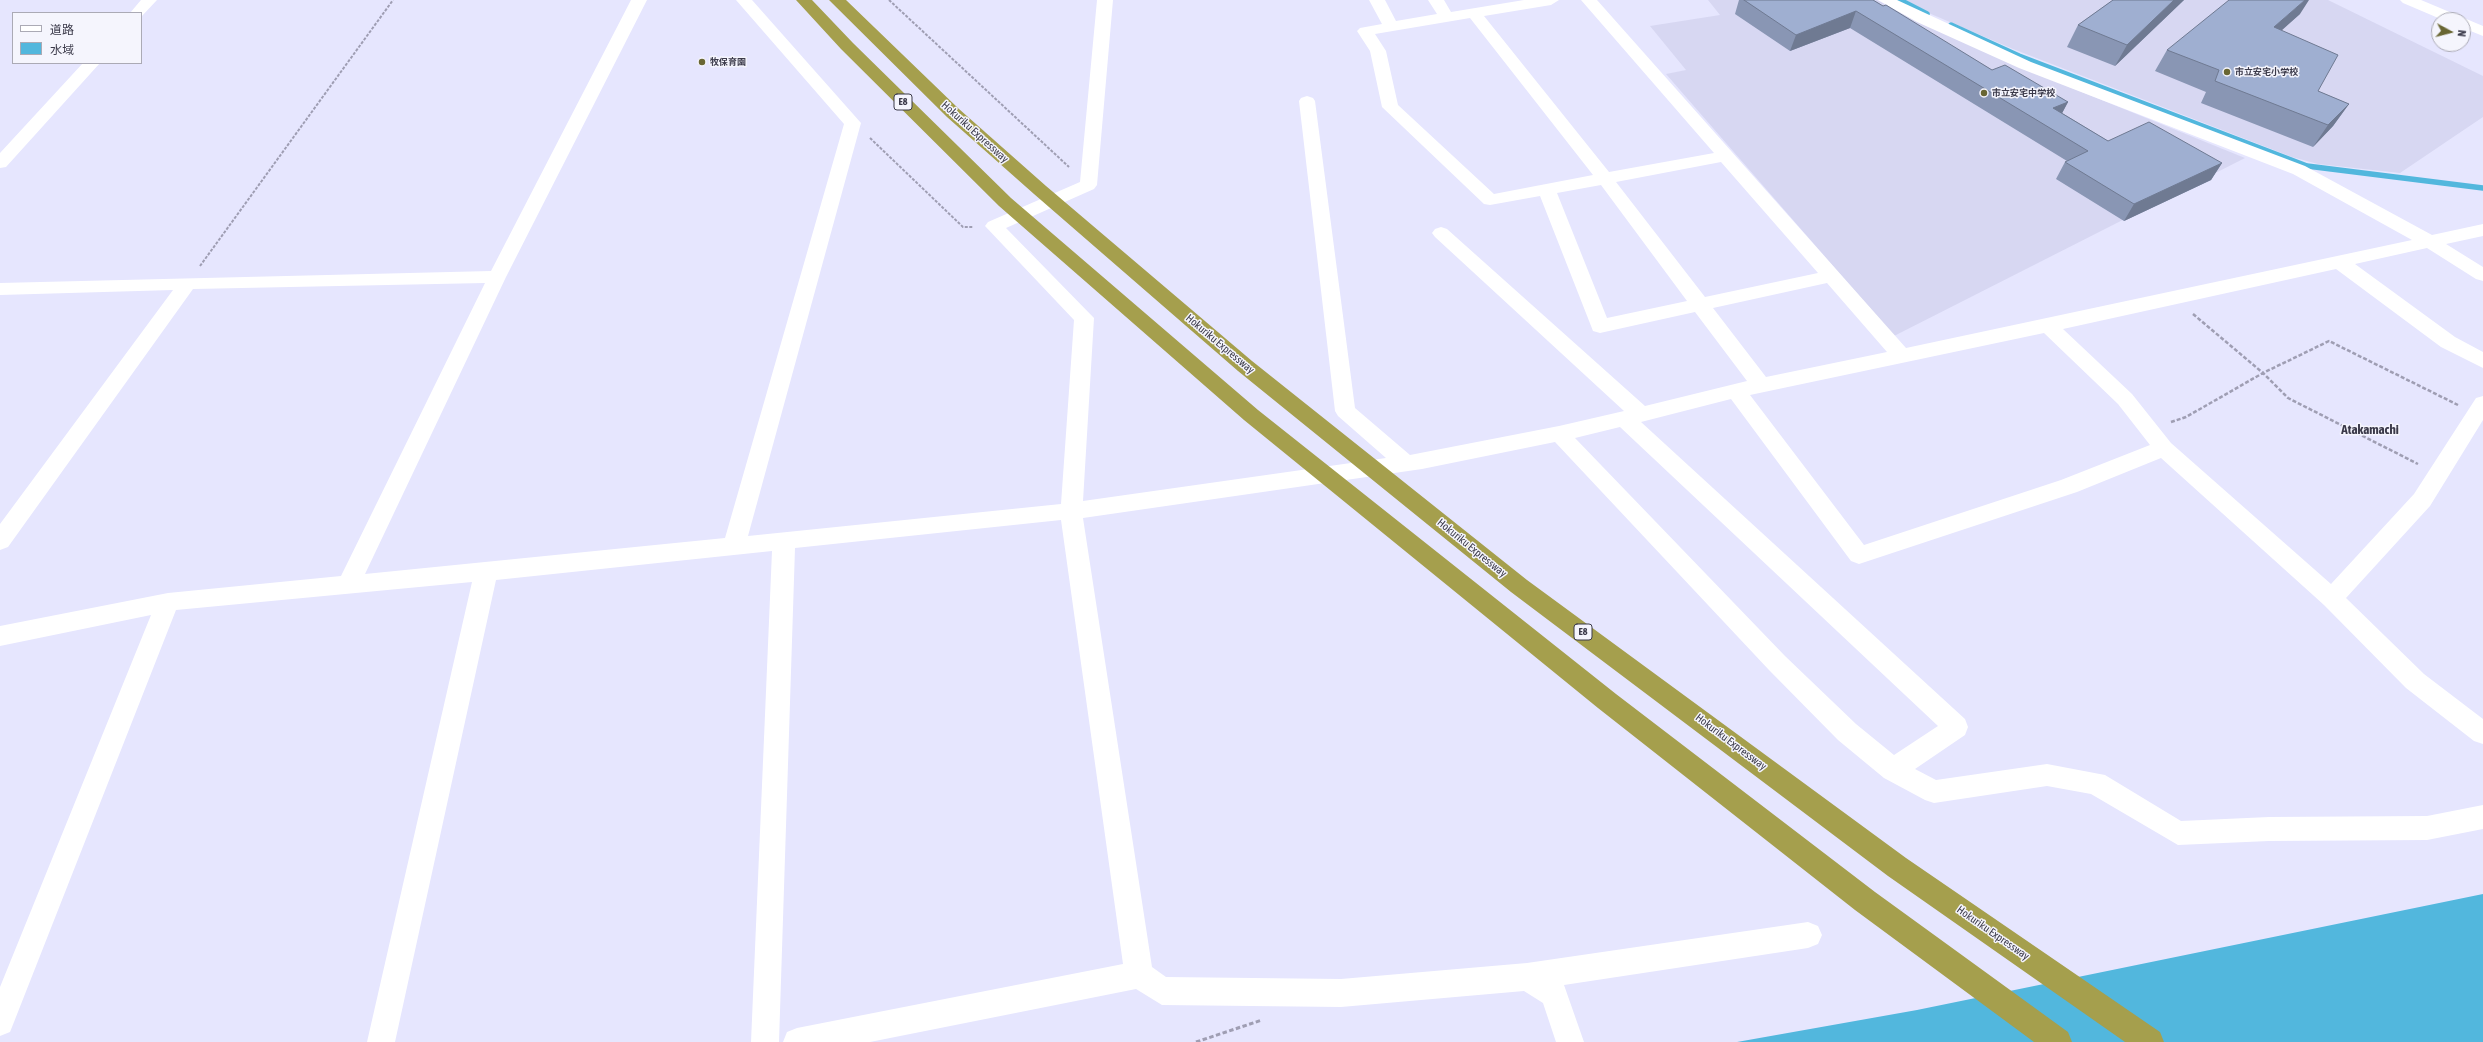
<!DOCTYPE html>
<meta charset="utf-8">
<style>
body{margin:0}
#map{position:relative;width:2483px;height:1042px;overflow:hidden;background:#e6e6fe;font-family:"Asap Condensed","Noto Sans JP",sans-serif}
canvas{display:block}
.legend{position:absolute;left:12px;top:12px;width:130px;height:52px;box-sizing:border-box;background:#f5f5fd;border:1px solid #abaab5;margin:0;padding:5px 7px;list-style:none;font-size:12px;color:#3b3a4a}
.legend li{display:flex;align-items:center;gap:8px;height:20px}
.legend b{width:20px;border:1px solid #abaab5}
.north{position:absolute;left:2431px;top:12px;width:40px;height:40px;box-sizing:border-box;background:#f5f5fd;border:1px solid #abaab5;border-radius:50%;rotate:97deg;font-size:11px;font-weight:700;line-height:16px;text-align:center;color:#3b3a4a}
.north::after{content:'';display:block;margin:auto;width:14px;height:18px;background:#696633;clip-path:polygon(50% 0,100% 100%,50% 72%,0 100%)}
</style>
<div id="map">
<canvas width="2483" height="1042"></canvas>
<ul class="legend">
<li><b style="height:5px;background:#fff"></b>道路</li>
<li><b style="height:11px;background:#52b7dd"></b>水域</li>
</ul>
<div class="north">N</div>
</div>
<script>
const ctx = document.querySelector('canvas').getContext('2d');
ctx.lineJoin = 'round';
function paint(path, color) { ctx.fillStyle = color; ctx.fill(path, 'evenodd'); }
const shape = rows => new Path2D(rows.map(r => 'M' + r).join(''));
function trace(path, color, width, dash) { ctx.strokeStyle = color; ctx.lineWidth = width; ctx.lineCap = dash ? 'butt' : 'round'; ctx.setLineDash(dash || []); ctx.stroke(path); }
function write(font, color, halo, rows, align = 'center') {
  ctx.font = font + ' "Asap Condensed","Noto Sans JP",sans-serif'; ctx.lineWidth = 3; ctx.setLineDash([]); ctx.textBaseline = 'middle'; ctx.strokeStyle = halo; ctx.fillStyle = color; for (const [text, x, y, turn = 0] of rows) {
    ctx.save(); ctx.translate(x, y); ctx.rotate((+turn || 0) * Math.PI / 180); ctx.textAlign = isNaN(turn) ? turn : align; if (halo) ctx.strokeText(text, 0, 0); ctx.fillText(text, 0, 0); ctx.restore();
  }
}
paint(shape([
 [1708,0,1877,0,1919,22,2035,73,2245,158,1894,336,1666,74,1686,70,1650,26,1720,15],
 [1906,0,2328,0,2483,76,2483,117,2400,173,2318,164,2292,157,2013,49,1931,14]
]), '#d7d7f2');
paint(shape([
 [2483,894,2483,1042,1737,1042,1917,1010]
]), '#52b7dd');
trace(shape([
 [1900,0,1927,14],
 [1951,25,2019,56,2307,166,2483,188]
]), '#52b7dd', 5.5);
trace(shape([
 [889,0,1069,167],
 [870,138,963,227,973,227],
 [200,266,393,0]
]), '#9f9eb3', 2, [3, 1.5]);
trace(shape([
 [2193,314,2263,373,2288,398,2418,464],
 [2171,422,2186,417,2263,373,2329,341,2458,405]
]), '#9f9eb3', 2.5, [4, 2]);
trace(shape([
 [1196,1042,1262,1020]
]), '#9f9eb3', 3, [4.5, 2.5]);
paint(shape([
 [141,0,157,0,141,17,141,13,130,13,141,0],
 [631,0,647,0,506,277,365,574,725,538,844,124,736,0,752,0,861,123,748,536,1061,504,1074,320,985,226,988,222,1080,182,1097,0,1113,0,1097,185,1094,189,1006,228,1094,318,1083,501,1386,458,1338,416,1335,411,1299,101,1301,98,1307,96,1313,98,1315,101,1355,408,1410,455,1559,426,1624,411,1435,237,1432,233,1435,229,1441,227,1447,229,1645,406,1747,381,1695,312,1600,333,1593,331,1540,196,1490,205,1484,204,1382,107,1370,51,1357,31,1360,28,1382,24,1369,0,1385,0,1396,21,1437,14,1428,0,1444,0,1451,12,1524,0,1559,0,1551,5,1484,16,1609,172,1714,153,1581,0,1597,0,1906,348,2412,240,2293,174,2019,68,1917,22,1878,0,1897,0,2031,62,2305,166,2432,235,2483,224,2483,236,2446,244,2483,267,2483,281,2476,279,2427,248,2355,264,2455,337,2483,352,2483,368,2441,347,2336,269,2063,329,2132,394,2171,443,2331,584,2414,494,2476,398,2483,396,2483,420,2430,506,2346,598,2424,674,2483,719,2483,744,2474,741,2406,688,2324,605,2161,458,2077,492,1859,564,1851,561,1731,399,1641,422,1965,719,1968,727,1965,735,1915,769,1936,780,2047,764,2105,775,2181,821,2269,817,2427,816,2483,805,2483,829,2427,840,2269,841,2178,845,2091,794,2047,786,1934,803,1925,800,1884,778,1838,740,1769,670,1555,442,1422,469,1083,518,1152,967,1166,977,1341,979,1527,963,1808,922,1818,926,1822,935,1818,944,1808,948,1564,985,1584,1042,1556,1042,1543,1003,1524,991,1341,1007,1162,1005,1136,989,870,1042,783,1042,787,1032,797,1028,1123,964,1061,520,795,548,779,1042,751,1042,772,551,496,580,395,1042,367,1042,472,582,176,610,14,1022,10,1032,0,1036,0,987,151,615,0,646,0,626,168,593,341,576,485,283,193,289,8,547,0,550,0,524,173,290,0,295,0,283,491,271,631,0],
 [1470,18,1593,175,1494,194,1398,105,1386,51,1375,34,1470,18],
 [1721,162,1818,273,1705,297,1616,182,1721,162],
 [1601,185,1687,301,1607,318,1557,193,1601,185],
 [1827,283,1887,352,1766,377,1713,308,1827,283],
 [2044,333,2118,404,2150,445,2061,480,1864,545,1750,395,2044,333],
 [1620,427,1938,726,1894,755,1856,724,1785,656,1575,438,1620,427],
 [2400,0,2421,0,2483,26,2483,36,2463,28,2463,20,2443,20,2403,3,2400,0],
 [83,63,100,63,6,167,0,168,0,153,83,63]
]), '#fff');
paint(shape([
 [796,0,812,0,853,43,1011,198,1258,410,1616,694,1875,892,2068,1032,2072,1042,2034,1042,1855,910,1598,708,1244,420,999,206,841,49,796,0],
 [829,0,846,0,959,109,1046,186,1252,361,1527,580,1906,858,2160,1032,2164,1042,2125,1042,1888,876,1511,592,1238,371,1034,194,947,117,829,0]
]), '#a59f4d');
paint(shape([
 [1739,0,1873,0,1992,70,2068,102,2062,113,2108,141,2222,163,2211,180,2124,221,2056,179,2065,162,2067,161,1850,28,1790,51,1735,14],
 [2113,0,2184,0,2115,66,2067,47,2078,25],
 [2300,14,2281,30,2318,91,2349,104,2333,126,2313,147,2201,103,2206,92,2155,71,2167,50]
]), '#8996b4');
paint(shape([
 [2174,0,2184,0,2115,66,2127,45],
 [2305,0,2309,0,2300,14,2261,49,2274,27],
 [1856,11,1850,28,1790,51,1796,35],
 [2068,102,2059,119,2053,108],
 [2349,104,2333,126,2313,147,2328,125],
 [2222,163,2211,180,2124,221,2134,204]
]), '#6f7a92');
const building = shape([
 [1744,0,1873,0,1883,6,1886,5,1992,70,2005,65,2068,102,2053,108,2108,141,2149,122,2222,163,2134,204,2065,162,2088,151,1856,11,1796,35,1744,0],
 [2113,0,2174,0,2127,45,2078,25,2113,0],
 [2229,0,2305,0,2274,27,2338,55,2318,91,2349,104,2328,125,2215,81,2219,70,2167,50,2229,0]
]);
paint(building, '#9fafd1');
trace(building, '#6f7a92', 1);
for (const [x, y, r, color] of [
 [702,62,4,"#696633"],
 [2227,72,4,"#696633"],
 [1984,93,4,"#696633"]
]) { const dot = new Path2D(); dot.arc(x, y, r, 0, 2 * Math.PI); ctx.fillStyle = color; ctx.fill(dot); trace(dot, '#f5f5fd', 1.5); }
write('bold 9px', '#3b3a4a', '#f5f5fd', [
 ["牧保育園",710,62],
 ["市立安宅小学校",2235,72],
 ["市立安宅中学校",1992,93]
], 'left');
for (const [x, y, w] of [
 [903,102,18],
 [1583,632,18]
]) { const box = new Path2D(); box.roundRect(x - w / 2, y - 8, w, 16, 3); ctx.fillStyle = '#f5f5fd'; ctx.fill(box); trace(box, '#3b3a4a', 1); }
write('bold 10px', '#3b3a4a', null, [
 ["E8",903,102],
 ["E8",1583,632]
]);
write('11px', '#3b3a4a', '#f5f5fd', [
 ["Hokuriku Expressway",975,132,42],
 ["Hokuriku Expressway",1220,344,40],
 ["Hokuriku Expressway",1472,548,39],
 ["Hokuriku Expressway",1731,742,37],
 ["Hokuriku Expressway",1993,933,35]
]);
write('bold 13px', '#3b3a4a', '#f5f5fd', [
 ["Atakamachi",2370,430]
]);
</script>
